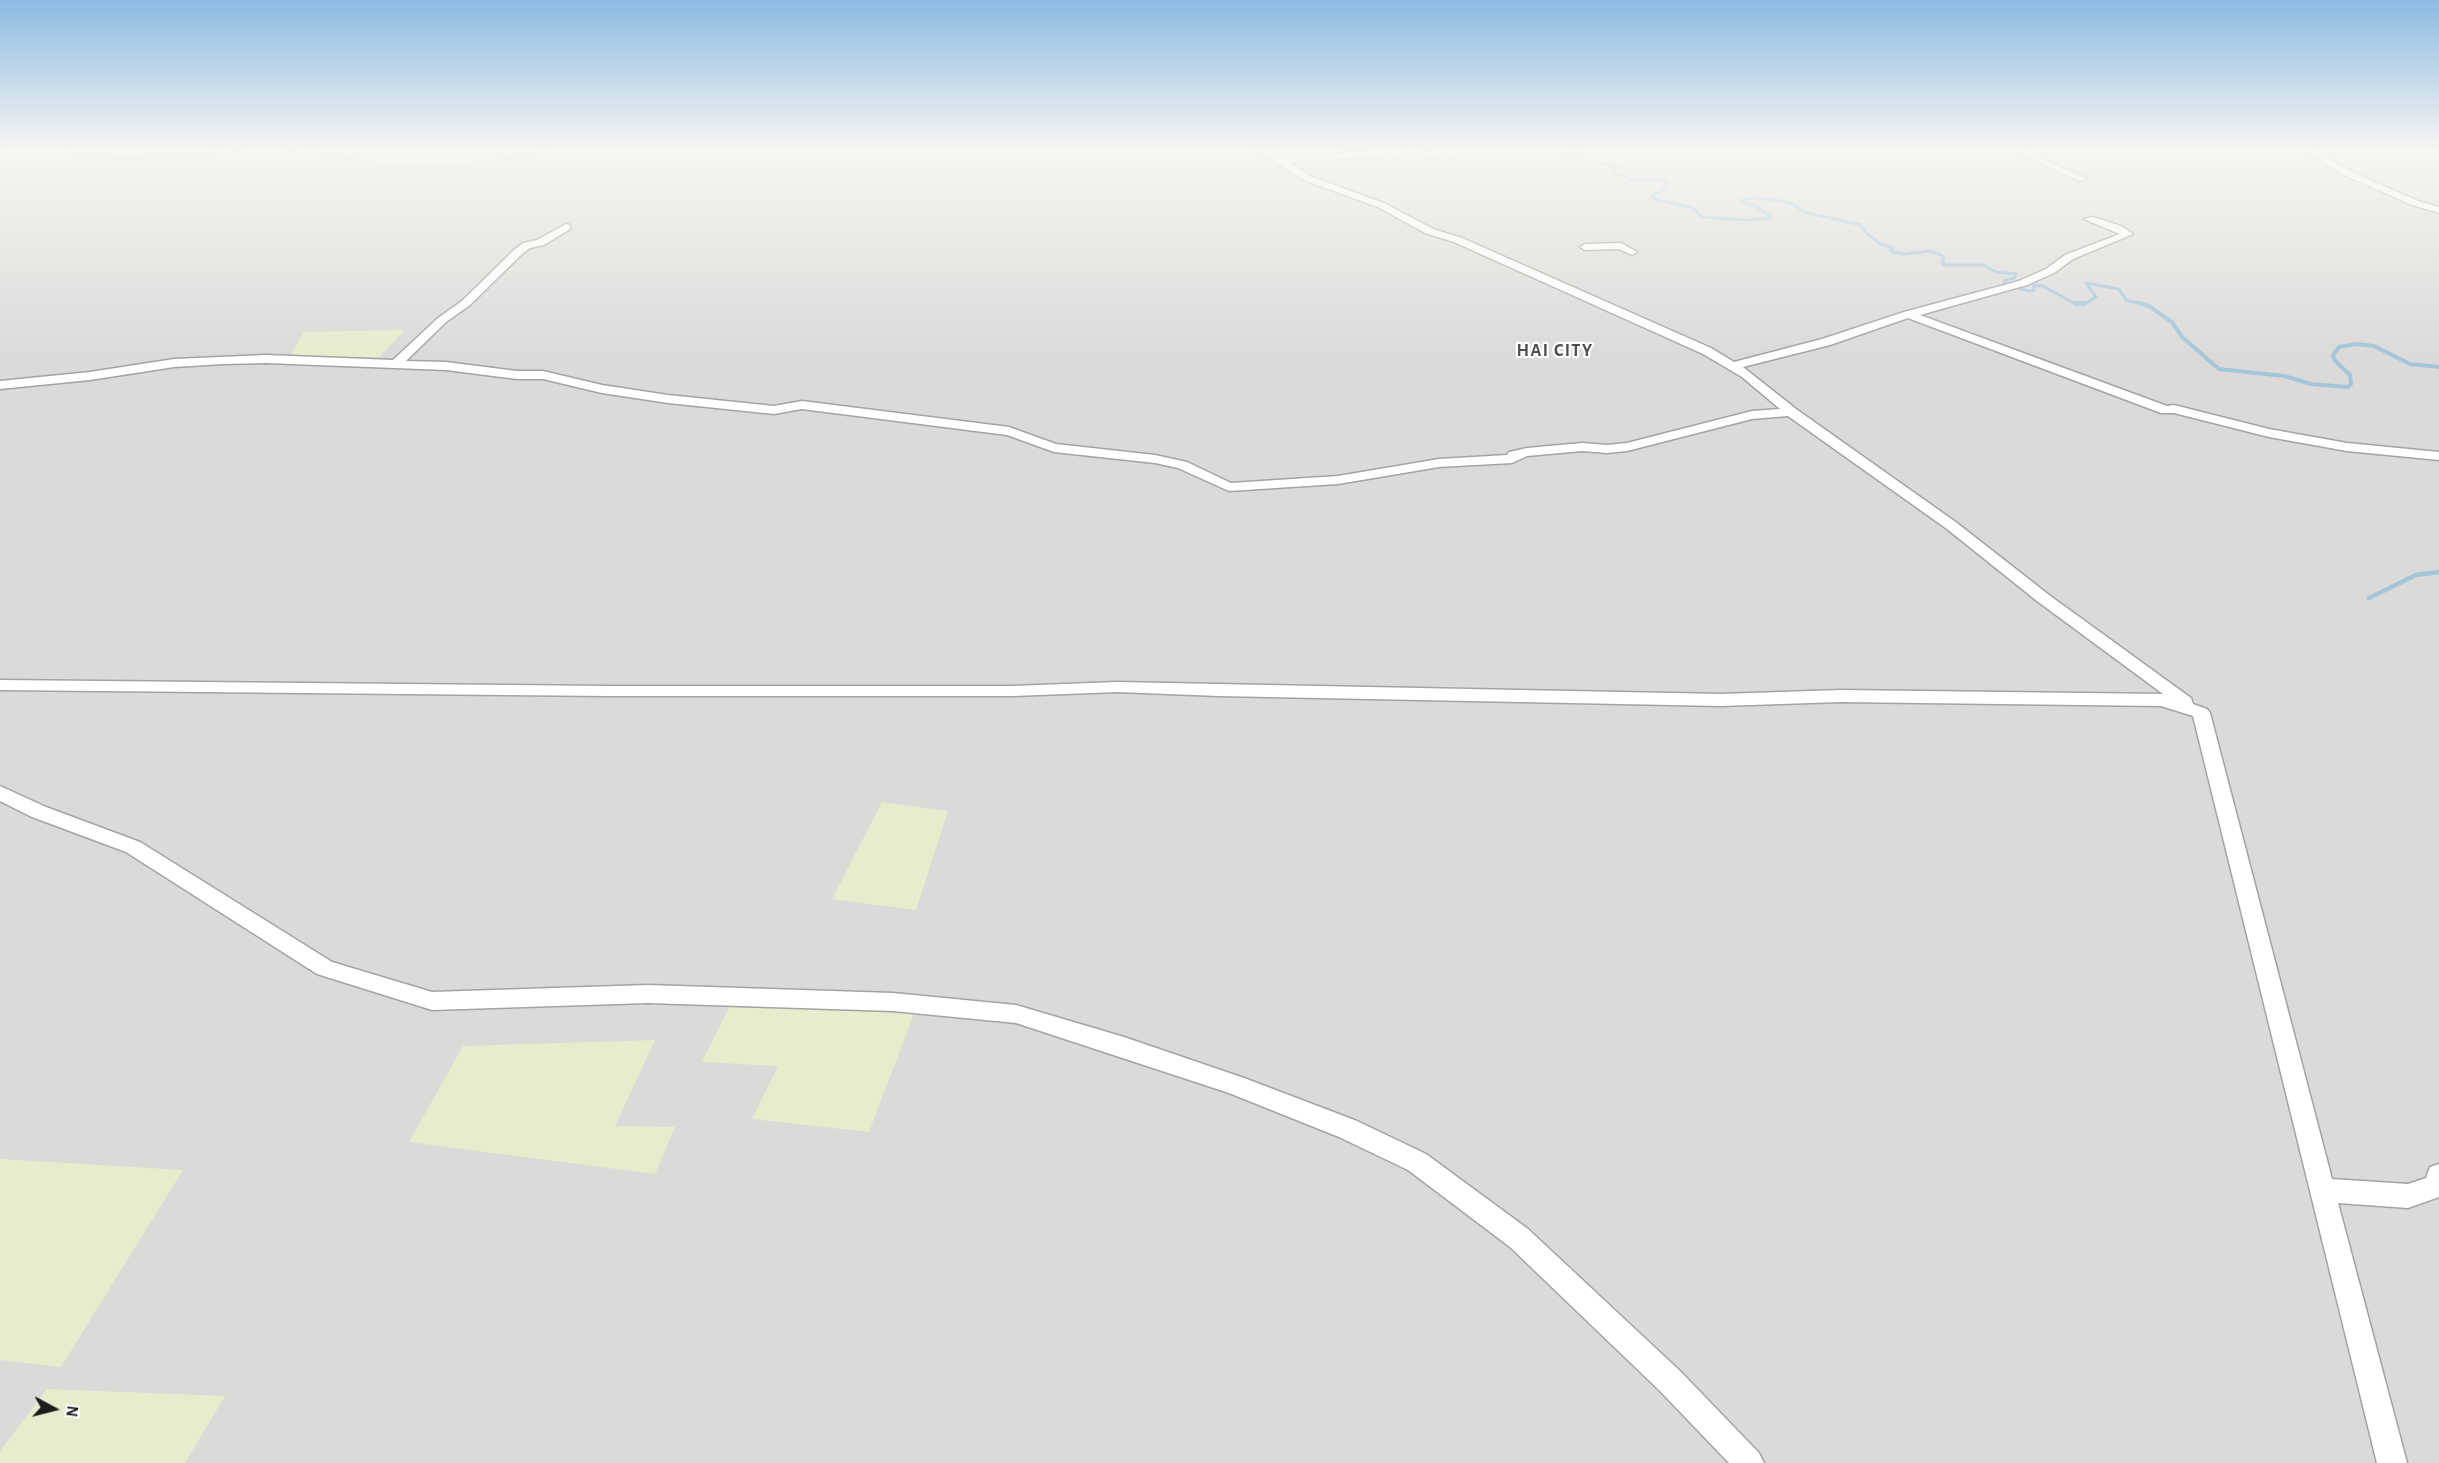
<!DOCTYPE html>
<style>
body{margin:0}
#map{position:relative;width:2439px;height:1463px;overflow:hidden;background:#eeece2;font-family:"Alegreya Sans",sans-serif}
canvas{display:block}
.north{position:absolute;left:24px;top:1379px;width:60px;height:60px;-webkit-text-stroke:4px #fff;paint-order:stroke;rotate:97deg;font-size:16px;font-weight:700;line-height:24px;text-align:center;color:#1c1c1c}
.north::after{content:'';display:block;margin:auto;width:21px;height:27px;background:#1c1c1c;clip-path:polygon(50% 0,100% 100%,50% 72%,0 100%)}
</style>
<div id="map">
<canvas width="2439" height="1463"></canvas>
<div class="north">N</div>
</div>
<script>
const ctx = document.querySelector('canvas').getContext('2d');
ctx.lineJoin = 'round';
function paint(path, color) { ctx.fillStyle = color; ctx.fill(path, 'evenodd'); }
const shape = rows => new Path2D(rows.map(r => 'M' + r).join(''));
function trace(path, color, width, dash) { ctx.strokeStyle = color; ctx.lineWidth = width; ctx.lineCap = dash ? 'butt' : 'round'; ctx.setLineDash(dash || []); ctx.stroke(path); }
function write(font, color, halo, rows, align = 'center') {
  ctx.font = font + ' "Alegreya Sans",sans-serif'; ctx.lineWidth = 4.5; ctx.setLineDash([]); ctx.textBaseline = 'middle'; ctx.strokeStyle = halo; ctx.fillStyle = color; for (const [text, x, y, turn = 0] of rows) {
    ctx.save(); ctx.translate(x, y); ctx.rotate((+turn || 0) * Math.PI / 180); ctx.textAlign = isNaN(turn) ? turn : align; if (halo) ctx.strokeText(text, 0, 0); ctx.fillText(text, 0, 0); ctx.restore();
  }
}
paint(shape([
 [9,151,2439,151,2439,1463,0,1463,0,153]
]), '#dbdad9');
paint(shape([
 [405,330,379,357,289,358,304,332],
 [882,802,948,811,916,910,832,899],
 [732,1002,914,1014,869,1132,752,1119,778,1066,702,1062],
 [655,1040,615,1126,675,1127,655,1174,409,1142,463,1046],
 [0,1159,183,1170,61,1367,0,1360],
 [47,1389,225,1396,185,1463,0,1463,0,1451]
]), '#e6edcd');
trace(shape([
 [69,151,76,157,133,159,242,151],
 [282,151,330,154,383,167,467,166,550,151],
 [1584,151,1563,154,1576,160,1623,167,1612,169,1612,172,1632,180,1665,180,1667,187,1652,196,1654,199,1693,208,1702,217,1746,220,1771,218,1759,208,1741,201,1750,198,1771,199,1793,204,1804,212,1861,225,1866,233,1881,244,1893,248,1890,250,1893,252,1906,254,1929,251,1941,255,1944,258,1942,263,1945,265,1983,265,1996,272,2016,274,2014,278,2004,281,2006,285,2029,291,2034,290,2034,285,2043,286,2077,305],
 [2083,305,2096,297,2086,283,2119,289,2126,300,2145,305]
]), '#a3c6db', 3);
trace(shape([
 [2074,303,2086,303],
 [2139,303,2149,306,2172,322,2182,337,2219,369,2284,376,2311,384,2348,387,2351,384,2350,375,2335,361,2333,355,2339,347,2356,344,2374,346,2410,364,2439,367]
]), '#a3c6db', 4);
trace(shape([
 [2369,598,2416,575,2439,572]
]), '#a3c6db', 4.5);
const minor = shape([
 [1257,151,1268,151,1282,157,1378,151,1402,151,1408,156,1435,151,1452,151,1455,155,1454,157,1448,157,1445,154,1407,162,1395,155,1290,162,1312,177,1384,203,1433,229,1462,238,1711,348,1734,362,1822,339,1904,312,2019,281,2046,269,2065,255,2120,234,2084,219,2093,217,2121,226,2133,234,2073,259,2054,273,2027,285,1920,315,2167,406,2174,405,2269,429,2347,443,2439,452,2439,460,2347,451,2269,437,2174,413,2161,413,1908,318,1830,345,1743,367,1796,409,1957,523,2049,595,2191,698,2193,704,2207,709,2210,713,2332,1179,2408,1184,2426,1178,2430,1167,2439,1164,2439,1197,2408,1208,2338,1203,2407,1463,2377,1463,2193,716,2161,706,1841,702,1721,706,1219,696,1117,692,1013,696,607,696,0,690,0,680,607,686,1013,686,1117,682,1721,694,1841,690,2163,694,2037,601,1947,529,1788,416,1752,419,1627,451,1607,453,1582,451,1527,456,1512,463,1439,467,1338,484,1229,491,1178,468,1155,463,1054,452,1007,435,802,409,774,414,668,403,602,393,543,379,517,379,446,370,266,363,223,364,174,367,90,380,0,389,0,381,90,372,174,359,266,355,393,360,438,318,462,301,514,250,523,243,537,240,566,224,570,225,570,229,544,245,530,248,522,254,470,305,446,322,406,361,446,362,517,371,543,371,602,385,668,395,774,406,802,401,1009,427,1056,444,1155,455,1187,462,1231,483,1338,476,1439,459,1507,455,1509,452,1527,448,1582,443,1607,445,1627,443,1752,411,1780,409,1742,377,1703,354,1454,242,1425,233,1378,207,1306,181,1257,151],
 [2016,151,2027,151,2087,179,2079,181,2016,151],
 [2306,151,2316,151,2350,171,2418,201,2439,207,2439,213,2412,205,2344,175,2306,151],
 [1621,243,1637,252,1632,255,1619,249,1585,250,1580,247,1585,244,1621,243],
 [0,786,46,807,140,842,332,962,432,992,648,985,893,993,1016,1005,1124,1037,1244,1078,1357,1121,1426,1154,1528,1229,1680,1371,1759,1453,1764,1463,1729,1463,1660,1391,1510,1247,1408,1170,1339,1137,1229,1093,1016,1023,893,1011,648,1003,432,1010,317,974,126,852,32,817,0,801,0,786]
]);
trace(minor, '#a3a3a3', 3);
paint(minor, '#fff');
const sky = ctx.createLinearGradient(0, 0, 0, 356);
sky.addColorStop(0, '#8cbbe3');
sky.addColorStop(0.42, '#f7f6f2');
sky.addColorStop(1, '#f7f6f200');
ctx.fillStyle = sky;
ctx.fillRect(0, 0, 2439, 356);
ctx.letterSpacing = '1.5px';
write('bold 18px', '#4f4f4f', '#fff', [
 ["HAI CITY",1555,351]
]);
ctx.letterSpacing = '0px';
</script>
